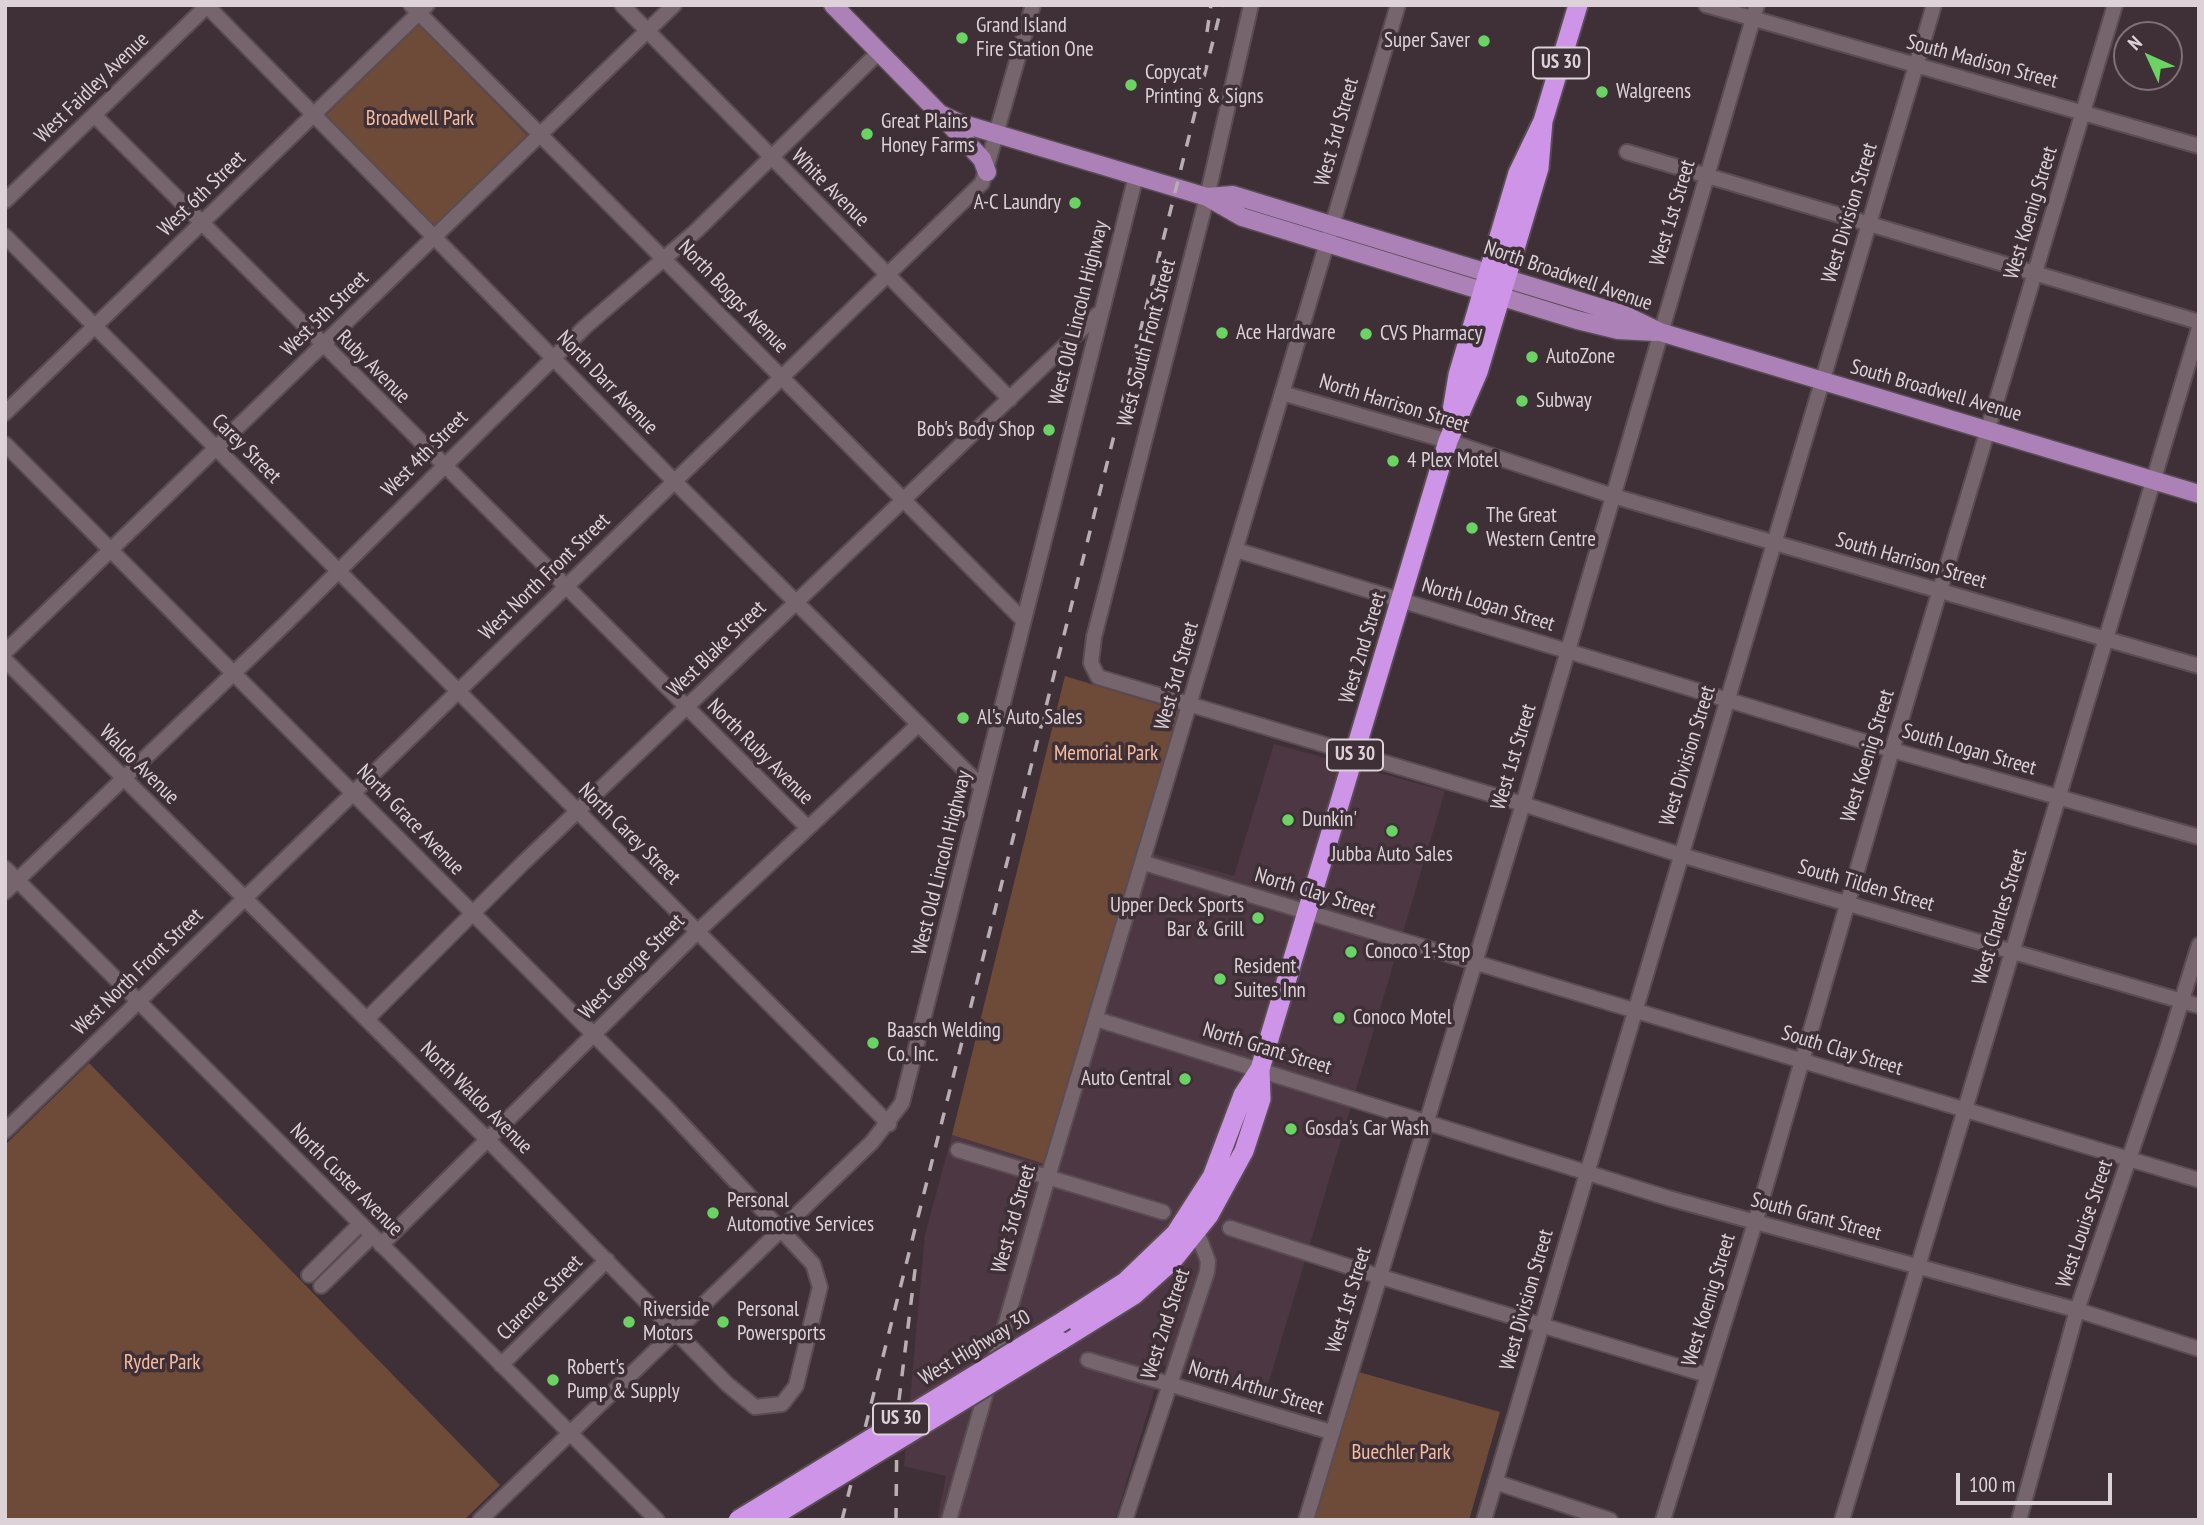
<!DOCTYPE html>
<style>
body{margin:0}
#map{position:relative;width:2204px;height:1525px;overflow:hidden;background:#3f3038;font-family:"PT Sans Narrow",sans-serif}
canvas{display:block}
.frame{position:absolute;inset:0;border:7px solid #dcd2d7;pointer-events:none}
.north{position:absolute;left:2113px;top:21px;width:70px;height:70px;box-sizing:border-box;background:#3f3038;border:2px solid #7e7178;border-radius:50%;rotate:315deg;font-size:19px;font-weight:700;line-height:28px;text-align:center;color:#dcd2d7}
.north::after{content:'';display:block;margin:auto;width:24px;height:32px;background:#6bd363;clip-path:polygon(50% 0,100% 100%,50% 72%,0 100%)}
.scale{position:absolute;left:1956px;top:1473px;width:156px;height:32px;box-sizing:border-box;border:4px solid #dcd2d7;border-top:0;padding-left:9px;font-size:21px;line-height:24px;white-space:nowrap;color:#dcd2d7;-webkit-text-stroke:5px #3f3038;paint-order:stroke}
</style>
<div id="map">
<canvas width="2204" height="1525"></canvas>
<div class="frame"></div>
<div class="north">N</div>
<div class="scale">100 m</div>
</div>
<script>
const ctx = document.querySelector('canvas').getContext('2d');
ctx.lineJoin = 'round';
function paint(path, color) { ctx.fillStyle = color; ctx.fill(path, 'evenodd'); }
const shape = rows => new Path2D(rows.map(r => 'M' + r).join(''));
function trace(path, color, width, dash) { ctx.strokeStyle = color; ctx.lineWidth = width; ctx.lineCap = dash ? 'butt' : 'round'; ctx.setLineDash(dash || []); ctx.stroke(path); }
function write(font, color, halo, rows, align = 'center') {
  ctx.font = font + ' "PT Sans Narrow",sans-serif'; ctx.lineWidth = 7; ctx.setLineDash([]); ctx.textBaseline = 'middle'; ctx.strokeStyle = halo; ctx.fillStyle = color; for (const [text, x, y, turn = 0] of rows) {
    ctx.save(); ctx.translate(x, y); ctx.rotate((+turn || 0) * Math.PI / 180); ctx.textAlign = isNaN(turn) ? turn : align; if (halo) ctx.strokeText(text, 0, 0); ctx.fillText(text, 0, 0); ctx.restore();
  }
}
paint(shape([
 [1274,744,1445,791,1264,1398,1162,1365,1115,1520,937,1520,946,1476,904,1466,925,1235,952,1135,1047,1165,1140,850,1234,876]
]), '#4d3743');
paint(shape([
 [419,24,527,135,434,226,326,115],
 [1065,676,1180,711,1048,1165,952,1135],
 [89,1063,500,1485,464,1520,5,1520,5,1145],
 [1355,1371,1500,1412,1469,1520,1313,1520]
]), '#6e4b39');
const minor = shape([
 [206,5,675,482,982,787],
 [411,5,1023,620],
 [622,5,1010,399],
 [1251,5,1207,197,1094,637,1091,663,1098,677,1523,804,1681,855,2199,1006],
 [1706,5,2199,146],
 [94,115,808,828],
 [1627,152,2199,322],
 [5,201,208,5],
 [5,236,889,1124],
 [1282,393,1448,441,1613,496,2199,666],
 [5,413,427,5],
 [5,444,665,1106,813,1264,820,1287,796,1386,782,1404,755,1407,727,1384,488,1140,5,660],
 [1236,550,1892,750,2199,837],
 [5,652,674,5],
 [1144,863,2199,1180],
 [5,868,657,1520],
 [5,892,285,624,586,326,696,231,879,52],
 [367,1019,523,863,1098,314],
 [1096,1019,1668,1198,2077,1310,2199,1349],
 [5,1131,982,183,1033,5],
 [958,1150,1163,1212],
 [1230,1228,1378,1276,1707,1375],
 [381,1245,697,932,919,724],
 [309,1275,360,1224],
 [321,1286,372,1236],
 [1088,1360,1331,1432],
 [501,1365,607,1260],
 [1495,1482,1610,1520],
 [480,1520,872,1142,902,1103,1136,176],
 [949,1520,1048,1177,1398,5],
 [1125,1520,1207,1272,1208,1261,1197,1232],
 [1306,1520,1523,804,1757,5],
 [1484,1520,1934,5],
 [1663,1520,1755,1223,1892,750,2115,5],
 [1842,1520,2199,328],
 [2019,1520,2077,1310,2167,1048,2199,945]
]);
const major = shape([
 [833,5,940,114,957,122,1207,197,1242,217,1577,320,1618,330,1656,332],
 [942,116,982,159,987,172],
 [1207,197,1233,195,1625,315,1660,332,2199,494]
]);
const highway = shape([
 [1450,423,1458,375,1518,173,1543,121,1578,5],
 [1065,1320,1125,1282,1176,1233,1212,1177,1243,1095,1260,1069],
 [1060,1341,1134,1295,1172,1261,1209,1215,1244,1151,1261,1099,1260,1069,1448,441,1478,372,1539,168,1543,121]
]);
trace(minor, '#594c53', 18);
trace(major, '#594c53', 21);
trace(highway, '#594c53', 23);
trace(minor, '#77656e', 14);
trace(major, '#ab81b7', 18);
trace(highway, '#ce94e8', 19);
trace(shape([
 [1207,32,1211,5],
 [842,1520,1222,5],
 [896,1520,897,1416,916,1262]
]), '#b9aeb4', 3.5, [12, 12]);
const highwayBridge = shape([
 [738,1520,1065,1320],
 [767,1520,1060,1341]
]);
trace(highwayBridge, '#594c53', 23, []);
trace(highwayBridge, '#ce94e8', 19);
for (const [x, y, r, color] of [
 [962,38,7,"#6bd363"],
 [1484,41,7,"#6bd363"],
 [1131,85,7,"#6bd363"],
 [1602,92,7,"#6bd363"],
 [867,134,7,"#6bd363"],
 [1075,203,7,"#6bd363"],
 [1222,333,7,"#6bd363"],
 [1366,334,7,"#6bd363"],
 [1532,357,7,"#6bd363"],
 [1522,401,7,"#6bd363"],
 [1049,430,7,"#6bd363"],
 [1393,461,7,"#6bd363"],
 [1472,528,7,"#6bd363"],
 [963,718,7,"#6bd363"],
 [1288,820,7,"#6bd363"],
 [1392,831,7,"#6bd363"],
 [1258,918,7,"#6bd363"],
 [1351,952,7,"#6bd363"],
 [1220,979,7,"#6bd363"],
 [1339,1018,7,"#6bd363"],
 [873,1043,7,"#6bd363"],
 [1185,1079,7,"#6bd363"],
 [1291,1129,7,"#6bd363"],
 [713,1213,7,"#6bd363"],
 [629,1322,7,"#6bd363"],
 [723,1322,7,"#6bd363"],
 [553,1380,7,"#6bd363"]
]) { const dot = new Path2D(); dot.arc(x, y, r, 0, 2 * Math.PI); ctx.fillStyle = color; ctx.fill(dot); trace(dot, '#3f3038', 2.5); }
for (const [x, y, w] of [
 [1561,63,56],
 [1355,755,56],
 [901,1419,56]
]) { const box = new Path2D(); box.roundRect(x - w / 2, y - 15.5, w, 31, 5); ctx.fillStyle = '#3f3038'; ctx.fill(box); trace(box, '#dcd2d7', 2); }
write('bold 19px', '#dcd2d7', null, [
 ["US 30",1561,63],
 ["US 30",1355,755],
 ["US 30",901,1419]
]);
write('21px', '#dcd2d7', '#3f3038', [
 ["Grand Island",976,26],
 ["Fire Station One",976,50],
 ["Super Saver",1470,41,"right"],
 ["Copycat",1145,73],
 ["Printing & Signs",1145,97],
 ["Walgreens",1616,92],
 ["Great Plains",881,122],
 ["Honey Farms",881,146],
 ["A-C Laundry",1061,203,"right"],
 ["Ace Hardware",1236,333],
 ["CVS Pharmacy",1380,334],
 ["AutoZone",1546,357],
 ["Subway",1536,401],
 ["Bob's Body Shop",1035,430,"right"],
 ["4 Plex Motel",1407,461],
 ["The Great",1486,516],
 ["Western Centre",1486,540],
 ["Al's Auto Sales",977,718],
 ["Dunkin'",1302,820],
 ["Jubba Auto Sales",1392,855,"center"],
 ["Upper Deck Sports",1244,906,"right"],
 ["Bar & Grill",1244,930,"right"],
 ["Conoco 1-Stop",1365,952],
 ["Resident",1234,967],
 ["Suites Inn",1234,991],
 ["Conoco Motel",1353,1018],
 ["Baasch Welding",887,1031],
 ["Co. Inc.",887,1055],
 ["Auto Central",1171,1079,"right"],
 ["Gosda's Car Wash",1305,1129],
 ["Personal",727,1201],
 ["Automotive Services",727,1225],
 ["Riverside",643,1310],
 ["Motors",643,1334],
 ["Personal",737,1310],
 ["Powersports",737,1334],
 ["Robert's",567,1368],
 ["Pump & Supply",567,1392]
], 'left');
write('21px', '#dcd2d7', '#3f3038', [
 ["South Madison Street",1982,62,15],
 ["West Faidley Avenue",92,88,-44],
 ["West 3rd Street",1337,132,-74],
 ["White Avenue",830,188,45],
 ["West 6th Street",202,194,-44],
 ["West 1st Street",1673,213,-73],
 ["West Division Street",1850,213,-73],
 ["West Koenig Street",2031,213,-73],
 ["North Broadwell Avenue",1568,276,19],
 ["North Boggs Avenue",733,297,46],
 ["West Old Lincoln Highway",1079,313,-76],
 ["West 5th Street",325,314,-44],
 ["West South Front Street",1147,343,-75],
 ["Ruby Avenue",373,367,45],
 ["North Darr Avenue",607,383,46],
 ["South Broadwell Avenue",1936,391,16],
 ["North Harrison Street",1394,404,17],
 ["Carey Street",246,449,45],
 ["West 4th Street",425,454,-45],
 ["South Harrison Street",1911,561,16],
 ["West North Front Street",545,577,-44],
 ["North Logan Street",1488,605,17],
 ["West 2nd Street",1363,648,-73],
 ["West Blake Street",717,649,-44],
 ["West 3rd Street",1177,676,-74],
 ["South Logan Street",1969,750,16],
 ["North Ruby Avenue",760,752,45],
 ["West Division Street",1688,756,-73],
 ["West Koenig Street",1868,756,-73],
 ["West 1st Street",1514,757,-73],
 ["Waldo Avenue",139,765,45],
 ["North Grace Avenue",410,820,46],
 ["North Carey Street",629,834,45],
 ["West Old Lincoln Highway",942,863,-76],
 ["South Tilden Street",1866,886,16],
 ["North Clay Street",1315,893,17],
 ["West Charles Street",2000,917,-73],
 ["West George Street",632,967,-45],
 ["West North Front Street",138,972,-44],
 ["North Grant Street",1267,1049,17],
 ["South Clay Street",1842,1051,17],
 ["North Waldo Avenue",476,1098,45],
 ["North Custer Avenue",346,1180,45],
 ["South Grant Street",1816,1217,15],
 ["West 3rd Street",1014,1219,-74],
 ["West Louise Street",2085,1224,-71],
 ["Clarence Street",540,1298,-45],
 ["West 1st Street",1349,1300,-73],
 ["West Division Street",1527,1300,-74],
 ["West Koenig Street",1709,1300,-73],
 ["West 2nd Street",1166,1324,-72],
 ["West Highway 30",975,1348,-31],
 ["North Arthur Street",1256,1388,17]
]);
write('21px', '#f7bd9f', '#3f3038', [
 ["Broadwell Park",420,119],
 ["Memorial Park",1106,754],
 ["Ryder Park",162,1363],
 ["Buechler Park",1401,1453]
]);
</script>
